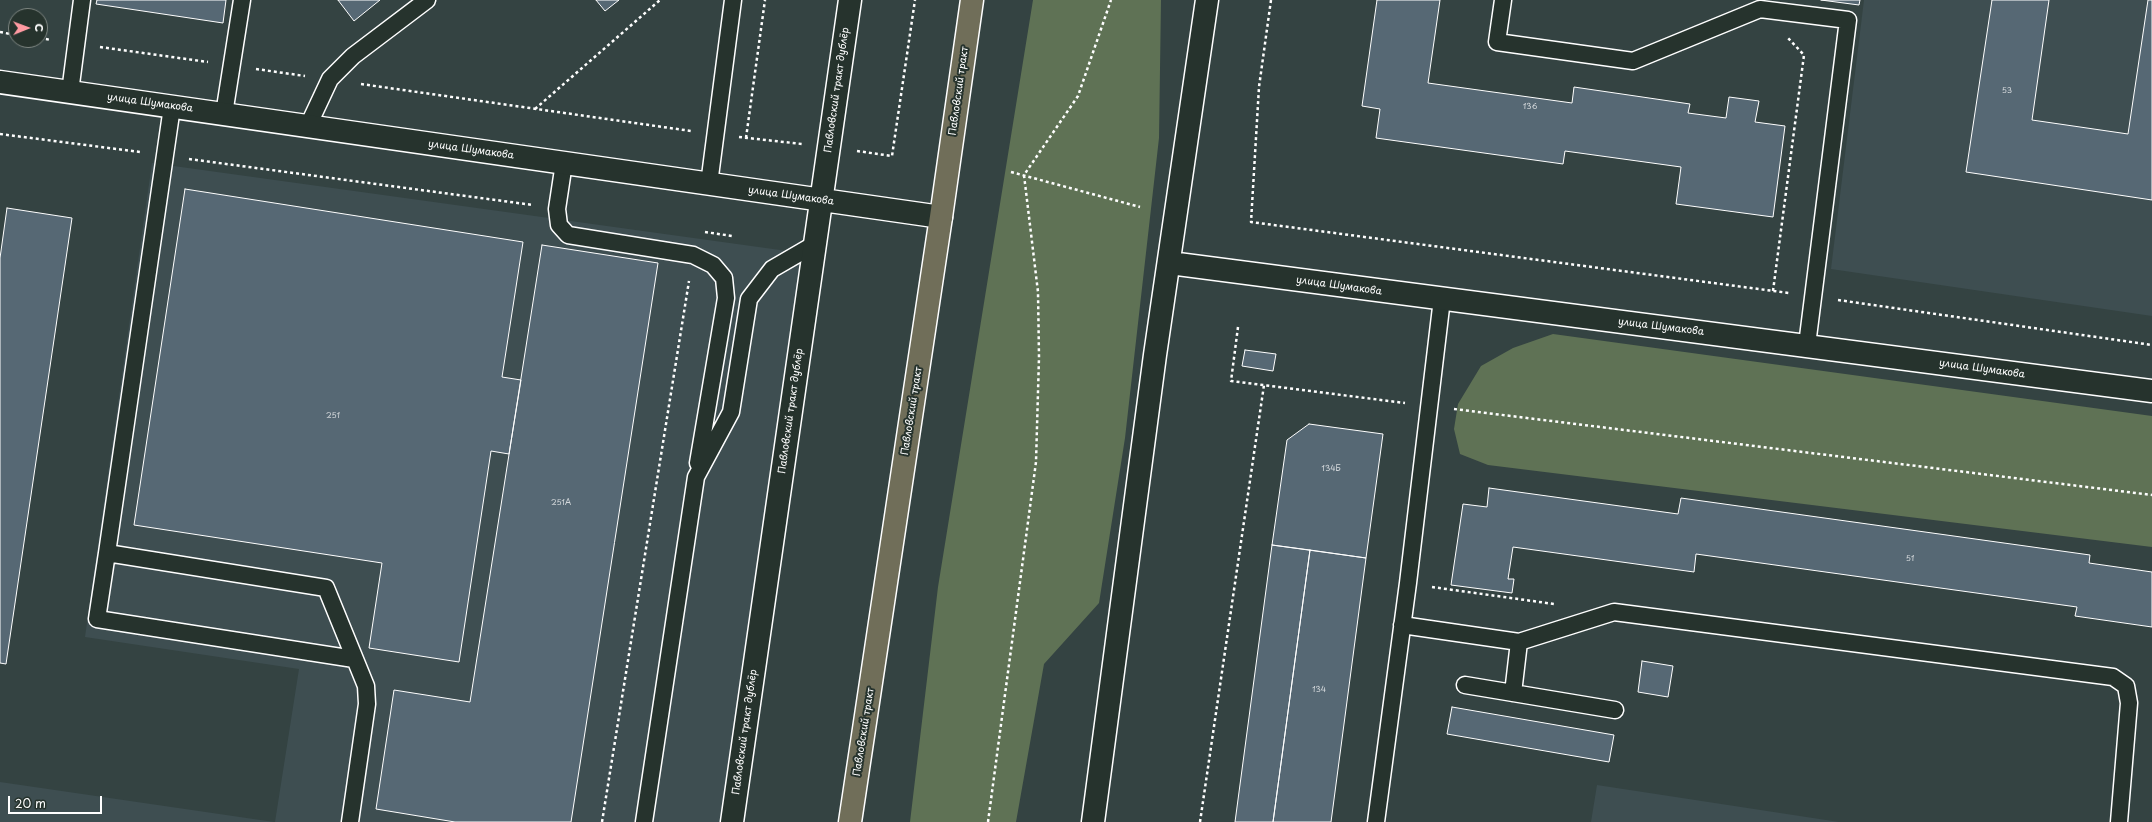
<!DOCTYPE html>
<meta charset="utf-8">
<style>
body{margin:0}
#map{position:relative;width:2152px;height:822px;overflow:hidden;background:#344342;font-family:"Playpen Sans",sans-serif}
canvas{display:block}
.north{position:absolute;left:8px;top:8px;width:40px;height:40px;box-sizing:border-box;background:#26332d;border:1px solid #7d8581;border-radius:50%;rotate:89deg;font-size:11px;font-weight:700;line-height:16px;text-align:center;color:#fff}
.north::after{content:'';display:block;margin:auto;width:14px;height:18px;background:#ff9aa2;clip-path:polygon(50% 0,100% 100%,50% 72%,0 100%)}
.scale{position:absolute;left:8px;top:796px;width:94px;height:18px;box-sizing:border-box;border:2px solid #fff;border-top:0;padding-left:5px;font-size:12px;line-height:14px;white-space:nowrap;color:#fff;-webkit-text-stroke:3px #26332d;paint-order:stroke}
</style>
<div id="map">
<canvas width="2152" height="822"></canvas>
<div class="north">С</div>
<div class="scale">20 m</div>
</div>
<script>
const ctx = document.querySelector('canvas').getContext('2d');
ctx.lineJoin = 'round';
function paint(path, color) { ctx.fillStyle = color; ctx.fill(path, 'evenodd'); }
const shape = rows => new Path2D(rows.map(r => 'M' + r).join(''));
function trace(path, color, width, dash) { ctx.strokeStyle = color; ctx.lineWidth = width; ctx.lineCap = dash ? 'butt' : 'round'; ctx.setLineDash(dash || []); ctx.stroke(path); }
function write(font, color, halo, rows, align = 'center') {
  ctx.font = font + ' "Playpen Sans",sans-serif'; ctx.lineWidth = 4; ctx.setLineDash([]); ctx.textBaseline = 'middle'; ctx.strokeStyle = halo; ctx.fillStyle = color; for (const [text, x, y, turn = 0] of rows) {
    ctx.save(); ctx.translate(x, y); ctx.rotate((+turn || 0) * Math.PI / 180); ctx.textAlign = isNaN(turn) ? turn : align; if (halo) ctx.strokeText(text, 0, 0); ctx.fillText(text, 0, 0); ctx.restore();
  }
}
paint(shape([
 [1864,0,2152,0,2152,316,1831,269],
 [152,163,809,254,727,822,275,822,299,669,85,637],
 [0,782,274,822,0,822],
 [1597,785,1839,822,1591,822]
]), '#3e4e51');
paint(shape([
 [1033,0,1161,0,1159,138,1125,438,1099,603,1044,664,1016,822,910,822,938,587],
 [1553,334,2152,416,2152,547,1488,465,1460,454,1454,429,1458,404,1481,366,1513,348]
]), '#5f7255');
const building = shape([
 [97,0,226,0,223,23,96,4,97,0],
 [338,0,380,0,354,21,338,0],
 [596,0,619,0,605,11,596,0],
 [1377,0,1440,0,1428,83,1572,103,1574,87,1690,104,1688,113,1726,118,1729,97,1759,101,1755,122,1785,126,1773,217,1676,204,1681,167,1565,151,1563,164,1376,138,1380,109,1362,106,1377,0],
 [1821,0,1860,0,1859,5,1821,0],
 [1992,0,2049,0,2032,120,2128,134,2148,0,2152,0,2152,200,1966,172,1992,0],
 [185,189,523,242,502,377,521,380,509,454,491,451,459,662,369,648,382,563,134,525,185,189],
 [7,208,72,218,6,664,0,663,0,258,7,208],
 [542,245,658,263,571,822,455,822,376,809,394,690,470,702,542,245],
 [1245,350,1276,354,1273,371,1242,366,1245,350],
 [1309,424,1383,434,1366,558,1272,545,1287,440,1309,424],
 [1489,488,1678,514,1681,498,2090,555,2089,563,2152,572,2152,627,2075,616,2077,607,1696,554,1694,572,1513,547,1508,579,1514,579,1512,593,1451,585,1463,504,1487,507,1489,488],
 [1272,545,1310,550,1273,822,1235,822,1272,545],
 [1310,550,1366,558,1331,822,1273,822,1310,550],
 [1642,661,1673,666,1668,697,1638,692,1642,661],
 [1452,707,1614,735,1609,762,1447,734,1452,707]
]);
paint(building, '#566874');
trace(building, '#fff', 1);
const service = shape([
 [1503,0,1497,42,1633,61,1760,9,1848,20,1807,345],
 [70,92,82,0],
 [172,107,107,553,326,588,366,686,367,704,350,822],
 [224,114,242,0],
 [308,126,330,79,353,56,427,0],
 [564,163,557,209,559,225,568,235,693,255,713,265,724,278,726,298,698,463],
 [709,184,733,0],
 [107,553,97,619,354,659],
 [1402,625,1519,642,1614,612,2113,677,2126,686,2129,703,2119,822],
 [1465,685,1615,710],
 [1513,693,1519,642],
 [644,822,696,477,731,412,749,299,772,269,815,244],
 [1376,822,1408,583,1442,299]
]);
const minor = shape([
 [0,82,941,217],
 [1170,263,2152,391],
 [732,822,850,0],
 [1093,822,1155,355,1207,0]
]);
const primary = shape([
 [850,822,941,217,972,0]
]);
trace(service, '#fff', 19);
trace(minor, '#fff', 25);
trace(primary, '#fff', 25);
trace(shape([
 [1271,0,1259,87,1251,222,1789,293],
 [0,32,16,35],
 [40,38,51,40],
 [100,47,208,62],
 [256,69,305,76],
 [361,84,691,131],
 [535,109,660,0],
 [0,134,140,152],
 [739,137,802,144],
 [746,138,765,0],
 [857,151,892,156,915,0],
 [189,159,533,205],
 [1011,172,1140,207],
 [705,232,732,236],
 [1773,291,1804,55,1788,38],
 [1838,300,2152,345],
 [1238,327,1231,381,1405,403],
 [1454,409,2152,495],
 [1432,587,1554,604],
 [602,822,689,281],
 [988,822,1036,462,1039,357,1038,292,1024,175,1078,96,1111,0],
 [1200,822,1264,385]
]), '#fff', 2.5, [3, 3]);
trace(service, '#26332d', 16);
trace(minor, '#26332d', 22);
trace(primary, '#706e59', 22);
write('8px', '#d5d9dc', null, [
 ["53",2007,91],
 ["136",1530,107],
 ["251",333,416],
 ["134Б",1331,469],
 ["251А",561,503],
 ["51",1910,559],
 ["134",1319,690]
]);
write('10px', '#fff', '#26332d', [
 ["Павловский тракт дублёр",837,90,-82],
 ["Павловский тракт",959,91,-82],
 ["улица Шумакова",150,103,8],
 ["улица Шумакова",471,150,8],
 ["улица Шумакова",791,196,8],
 ["улица Шумакова",1339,286,8],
 ["улица Шумакова",1661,327,7],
 ["улица Шумакова",1982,369,8],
 ["Павловский тракт дублёр",791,411,-82],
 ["Павловский тракт",912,411,-81],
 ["Павловский тракт дублёр",745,732,-82],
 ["Павловский тракт",864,732,-81]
]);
</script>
